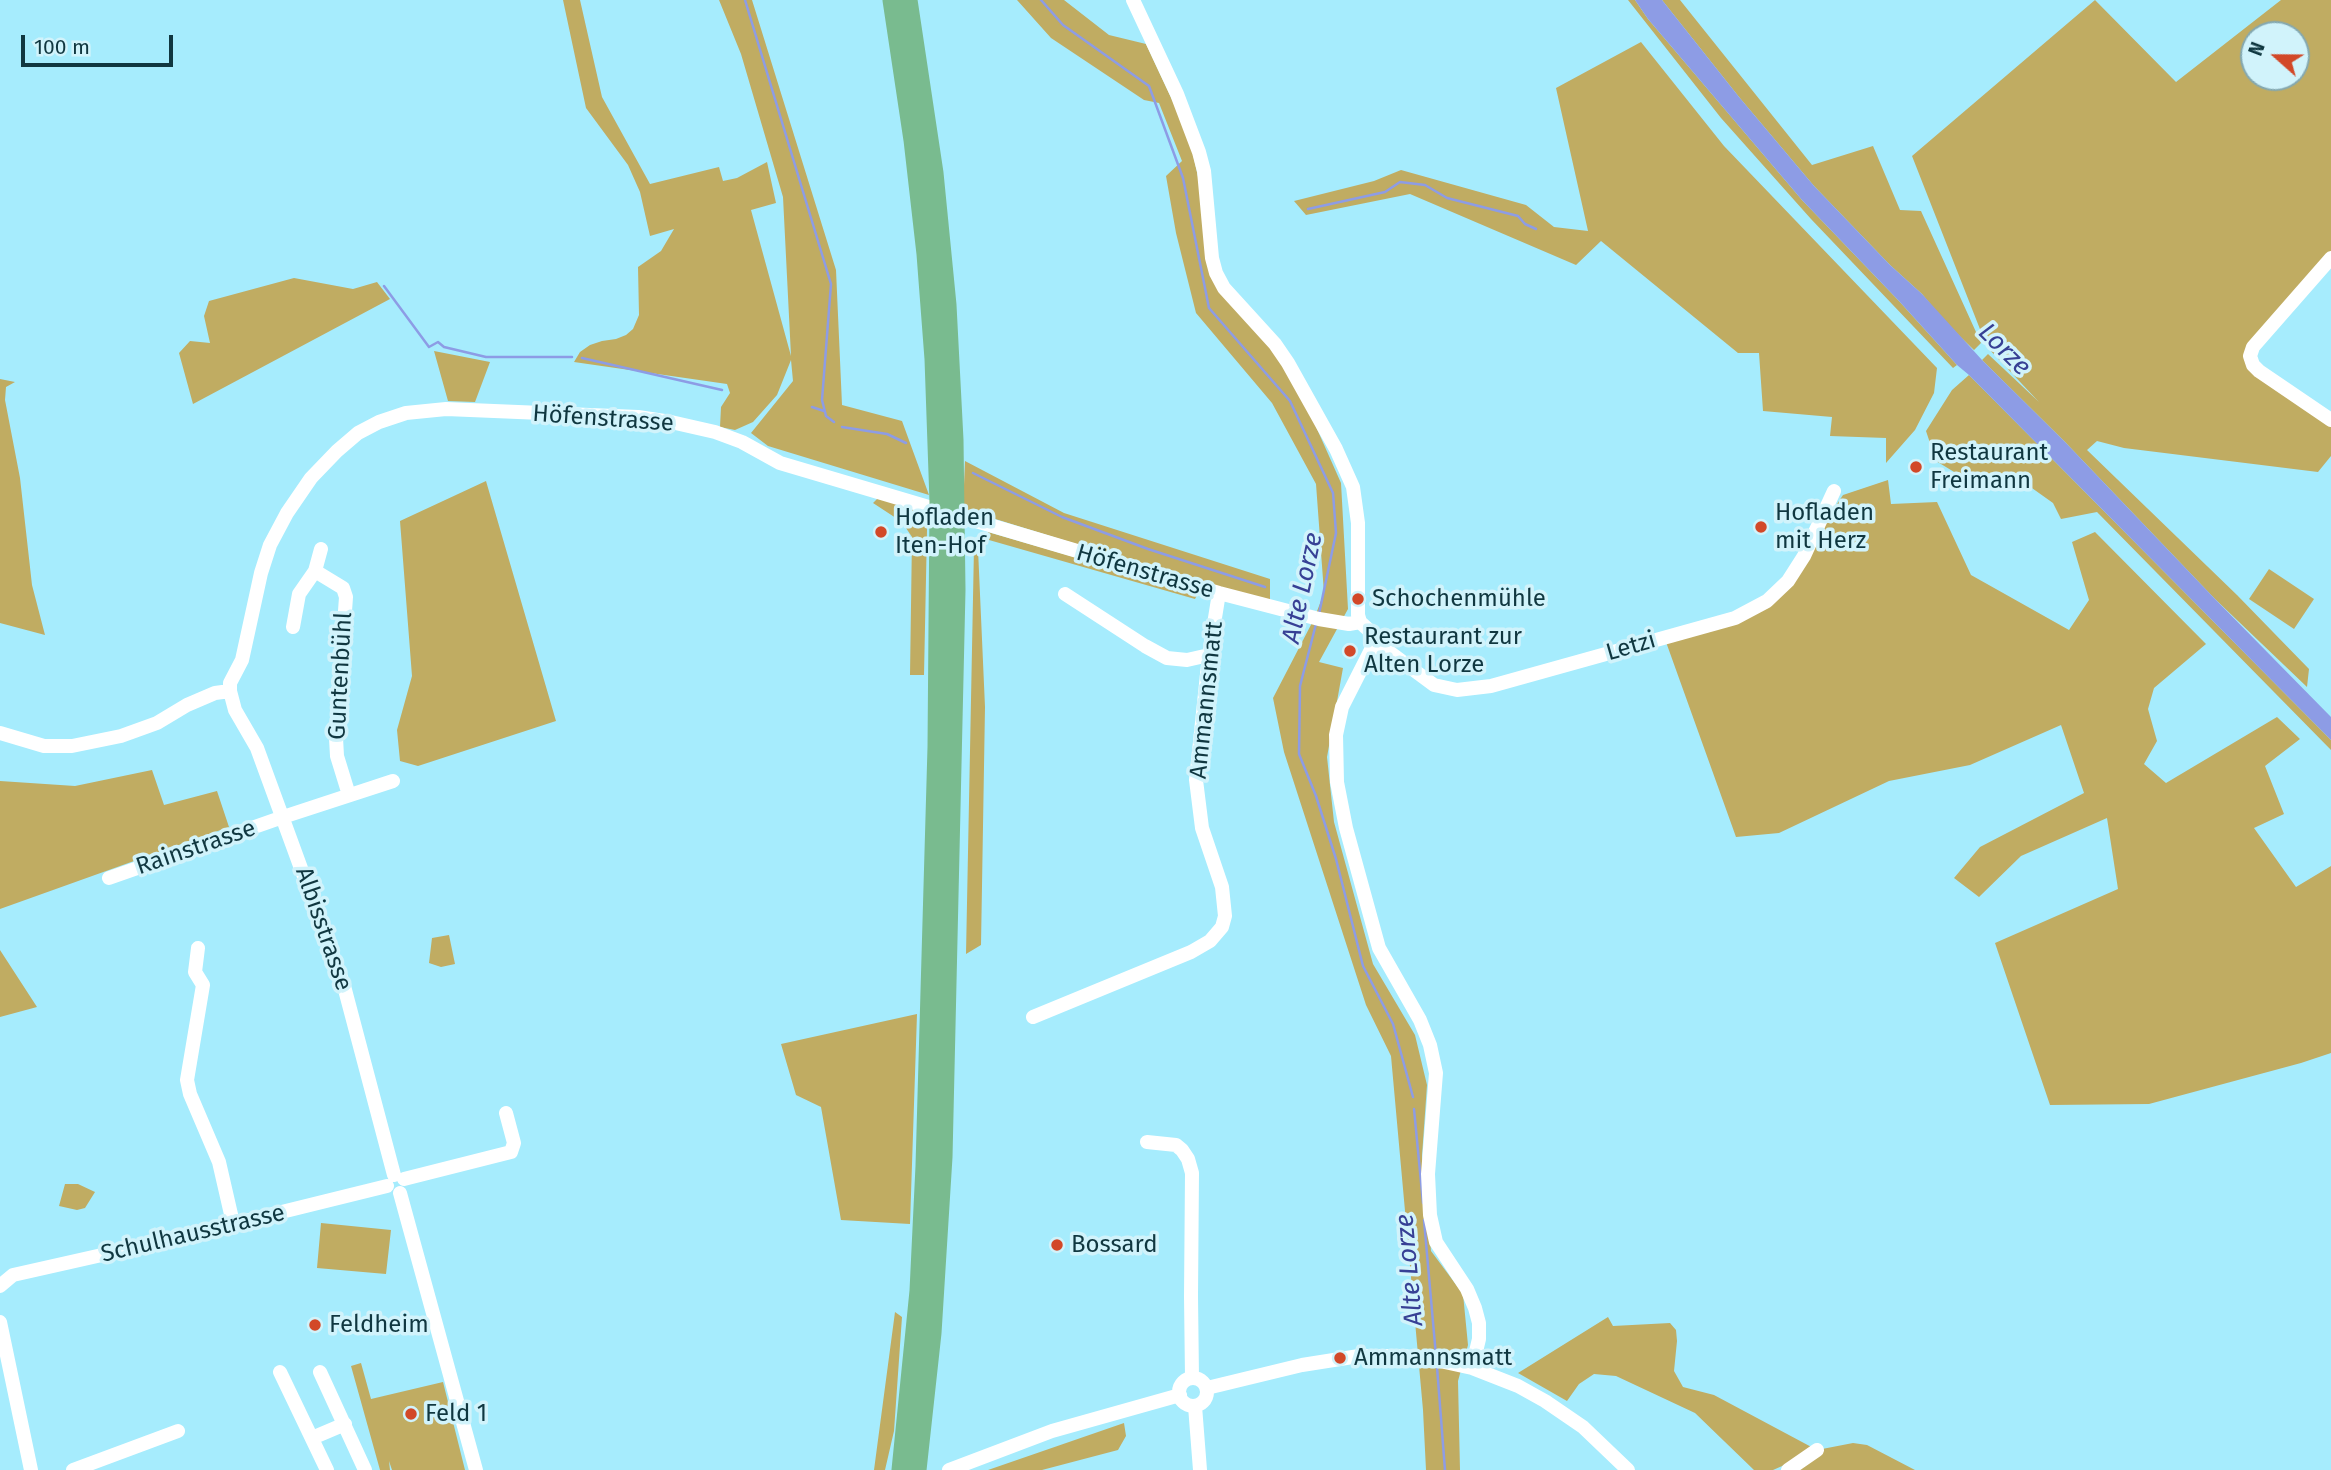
<!DOCTYPE html>
<meta charset="utf-8">
<style>
body{margin:0}
#map{position:relative;width:2331px;height:1470px;overflow:hidden;background:#a6ecfd;font-family:"Fira Sans",sans-serif}
canvas{display:block}
.north{position:absolute;left:2240px;top:21px;width:70px;height:70px;box-sizing:border-box;background:#d1f3fb;border:2px solid #84a8b0;border-radius:50%;rotate:291deg;font-size:19px;font-weight:700;line-height:28px;text-align:center;color:#103740}
.north::after{content:'';display:block;margin:auto;width:24px;height:32px;background:#d24828;clip-path:polygon(50% 0,100% 100%,50% 72%,0 100%)}
.scale{position:absolute;left:21px;top:35px;width:152px;height:32px;box-sizing:border-box;border:4px solid #103740;border-top:0;padding-left:9px;font-size:21px;line-height:24px;white-space:nowrap;color:#103740;-webkit-text-stroke:5px #d1f3fb;paint-order:stroke}
</style>
<div id="map">
<canvas width="2331" height="1470"></canvas>
<div class="north">N</div>
<div class="scale">100 m</div>
</div>
<script>
const ctx = document.querySelector('canvas').getContext('2d');
ctx.lineJoin = 'round';
function paint(path, color) { ctx.fillStyle = color; ctx.fill(path, 'evenodd'); }
const shape = rows => new Path2D(rows.map(r => 'M' + r).join(''));
function trace(path, color, width, dash) { ctx.strokeStyle = color; ctx.lineWidth = width; ctx.lineCap = dash ? 'butt' : 'round'; ctx.setLineDash(dash || []); ctx.stroke(path); }
function write(font, color, halo, rows, align = 'center') {
  ctx.font = font + ' "Fira Sans",sans-serif'; ctx.lineWidth = 7; ctx.setLineDash([]); ctx.textBaseline = 'middle'; ctx.strokeStyle = halo; ctx.fillStyle = color; for (const [text, x, y, turn = 0] of rows) {
    ctx.save(); ctx.translate(x, y); ctx.rotate((+turn || 0) * Math.PI / 180); ctx.textAlign = isNaN(turn) ? turn : align; if (halo) ctx.strokeText(text, 0, 0); ctx.fillText(text, 0, 0); ctx.restore();
  }
}
paint(shape([
 [563,0,580,0,602,97,650,184,719,167,723,181,737,178,767,162,776,203,751,210,791,356,783,197,741,54,719,0,752,0,836,270,842,405,902,421,929,495,768,446,751,433,793,381,791,360,777,395,753,422,735,430,720,427,721,407,730,393,727,384,574,362,580,352,590,345,602,341,616,339,626,335,633,329,639,315,638,267,661,251,674,229,650,236,640,192,628,165,586,108],
 [1017,0,1064,0,1109,35,1146,44,1189,136,1209,227,1211,273,1293,375,1341,483,1348,609,1319,662,1343,668,1327,757,1334,822,1373,964,1415,1035,1427,1085,1422,1156,1431,1251,1463,1294,1468,1345,1458,1381,1460,1470,1426,1470,1423,1410,1391,1056,1366,1005,1284,752,1273,698,1314,619,1324,593,1316,484,1272,403,1196,313,1176,233,1166,176,1182,161,1159,103,1144,100,1051,38],
 [1628,0,1635,0,1648,19,1802,200,1899,301,1957,365,1953,368,1811,219,1721,118],
 [1662,0,1680,0,1812,165,1873,146,1900,210,1921,211,1981,343,1974,350,1946,323,1922,294,1890,265,1814,186,1739,97],
 [2095,0,2176,82,2281,0,2331,0,2331,252,2244,355,2331,427,2331,456,2318,472,2124,448,2097,441,2087,450,2237,595,2309,669,2307,687,2215,599,2065,442,1982,360,1988,354,2039,402,1987,347,1912,156],
 [2254,35,2296,35,2296,77,2254,77],
 [1641,42,1724,146,1937,368,1934,393,1915,430,1886,463,1886,438,1830,436,1832,417,1763,411,1759,353,1738,353,1601,241,1576,265,1410,194,1306,215,1294,201,1374,181,1401,170,1526,205,1554,227,1588,231,1556,88],
 [294,278,353,289,377,282,390,299,193,404,179,353,190,341,210,343,204,316,209,301],
 [434,351,490,362,475,402,448,401],
 [1969,375,2331,740,2331,750,2097,512,2061,519,2053,503,2015,476,1974,484,1936,461,1926,431,1952,390],
 [0,379,15,382,6,387,5,400,20,478,32,585,45,635,0,623],
 [965,461,1064,513,1270,579,1270,604,963,509],
 [1888,480,1891,504,1937,502,1971,575,2069,630,2089,600,2072,542,2095,532,2206,644,2154,688,2148,709,2157,741,2144,764,2166,783,2277,717,2300,739,2265,766,2284,814,2254,828,2296,887,2331,866,2331,1053,2301,1063,2149,1104,2050,1105,1995,943,2118,889,2107,818,2021,856,1979,897,1954,878,1980,847,2084,793,2061,725,1970,765,1889,781,1779,833,1736,837,1666,642,1768,608,1843,495],
 [486,481,556,721,418,766,400,761,397,730,412,676,400,521],
 [878,498,925,514,927,530,924,675,910,675,912,537,902,522,873,503],
 [988,532,1198,593,1195,599,989,540],
 [974,547,978,549,985,707,981,945,966,954],
 [2269,569,2314,599,2294,629,2249,599],
 [152,770,164,805,217,791,229,827,0,909,0,781,75,786],
 [449,935,455,964,441,967,429,963,432,938],
 [0,950,37,1007,0,1017],
 [917,1014,910,1224,841,1220,821,1107,796,1095,781,1044],
 [65,1184,78,1184,95,1192,85,1208,77,1210,59,1206],
 [321,1223,391,1230,386,1274,317,1268],
 [895,1312,902,1317,894,1431,885,1470,874,1470],
 [1608,1317,1613,1326,1670,1323,1676,1330,1677,1341,1674,1371,1683,1387,1714,1395,1817,1450,1853,1443,1867,1445,1915,1470,1788,1470,1812,1453,1773,1470,1754,1470,1695,1413,1616,1376,1594,1374,1579,1384,1567,1401,1518,1373],
 [361,1363,371,1399,443,1382,465,1470,392,1470,389,1461,390,1470,380,1470,351,1366],
 [1124,1423,1126,1436,1118,1450,1042,1470,988,1470]
]), '#c0ac62');
paint(shape([
 [1635,0,1662,0,1739,97,1814,186,1890,265,1922,294,1982,360,2065,442,2215,599,2331,717,2331,740,1969,375,1957,365,1899,301,1802,200,1648,19]
]), '#8d9ce5');
trace(shape([
 [745,0,831,284,822,400,826,416,834,422],
 [1041,0,1063,25,1149,86,1183,178,1209,308,1290,401,1333,493,1336,533,1319,614],
 [1308,209,1385,192,1400,182,1425,185,1447,198,1518,216,1525,224,1536,229],
 [384,286,429,347,438,342,444,347,486,357,572,357],
 [582,358,722,390],
 [812,407,824,411],
 [842,427,887,434,906,443],
 [973,473,1062,517,1148,549,1265,587],
 [1316,624,1300,686,1299,754,1316,796,1336,859,1363,966,1393,1024,1413,1097],
 [1414,1109,1423,1203],
 [1424,1220,1436,1356],
 [1437,1367,1445,1470]
]), '#8d9ce5', 2.5);
trace(shape([
 [1133,0,1177,94,1199,152,1204,171,1212,258,1216,273,1224,288,1275,344,1288,363,1336,449,1353,487,1358,523,1358,615,1360,622,1373,634,1376,640,1342,707,1336,735,1337,782,1346,828,1379,948,1420,1020,1430,1045,1436,1073,1428,1174,1430,1215,1436,1242,1467,1289,1475,1308,1479,1323,1479,1339,1472,1368],
 [2331,258,2253,347,2250,356,2253,365,2259,371,2331,420],
 [315,571,321,549],
 [1065,594,1145,646,1167,658,1187,660,1209,655],
 [293,627,299,594,315,571,343,588,346,597,336,738,337,756,349,795],
 [1375,644,1380,645,1434,685,1457,690,1491,686,1735,618,1767,601,1788,581,1804,556,1834,491],
 [0,733,44,746,72,746,121,736,157,723,187,705,215,693,230,691],
 [109,878,283,817,393,781],
 [198,948,195,972,203,985,187,1080,190,1094,219,1162,233,1223],
 [1033,1017,1191,952,1210,941,1222,927,1225,916,1222,887,1202,828,1196,780,1209,655,1219,593],
 [1147,1142,1176,1145,1182,1150,1188,1159,1192,1173,1191,1296,1192,1378],
 [394,1175,344,986,257,748,235,710,230,691,230,683,242,660,261,573,270,545,287,513,311,478,337,451,358,433,379,422,406,413,446,409,638,417,671,422,715,432,742,442,780,463,1219,593,1319,619,1349,624,1360,622],
 [404,1179,511,1152,514,1143,506,1113],
 [400,1193,476,1470],
 [0,1286,13,1275,164,1241,387,1186],
 [0,1322,31,1470],
 [280,1372,327,1470],
 [320,1372,365,1470],
 '1179 1392a14 14 0 1 1 28 0a14 14 0 1 1-28 0Z',
 [1207,1388,1302,1365,1359,1356,1403,1356,1440,1361,1472,1368,1518,1386,1545,1401,1583,1427,1628,1470],
 [1195,1406,1200,1470],
 [312,1438,345,1424],
 [73,1470,178,1431],
 [949,1470,1052,1431,1180,1395],
 [1788,1470,1817,1450]
]), '#fff', 14);
trace(shape([
 [892,0,913,140,926,254,934,359,939,502,937,747,925,1166,919,1291,901,1470],
 [908,0,934,173,947,305,954,440,956,590,943,1157,932,1333,917,1470]
]), '#79bb8f', 19);
for (const [x, y, r, color] of [
 [1916,467,7,"#d24828"],
 [1761,527,7,"#d24828"],
 [881,532,7,"#d24828"],
 [1358,599,7,"#d24828"],
 [1350,651,7,"#d24828"],
 [1057,1245,7,"#d24828"],
 [315,1325,7,"#d24828"],
 [1340,1358,7,"#d24828"],
 [411,1414,7,"#d24828"]
]) { const dot = new Path2D(); dot.arc(x, y, r, 0, 2 * Math.PI); ctx.fillStyle = color; ctx.fill(dot); trace(dot, '#d1f3fb', 2.5); }
write('24px', '#103740', '#d1f3fb', [
 ["Höfenstrasse",603,419,4],
 ["Höfenstrasse",1145,572,16],
 ["Letzi",1631,647,-16],
 ["Guntenbühl",341,676,-87],
 ["Ammannsmatt",1207,700,-84],
 ["Rainstrasse",196,848,-19],
 ["Albisstrasse",323,929,71],
 ["Schulhausstrasse",193,1234,-13]
]);
write('24px', '#103740', '#d1f3fb', [
 ["Restaurant",1930,453],
 ["Freimann",1930,481],
 ["Hofladen",1775,513],
 ["mit Herz",1775,541],
 ["Hofladen",895,518],
 ["Iten-Hof",895,546],
 ["Schochenmühle",1372,599],
 ["Restaurant zur",1364,637],
 ["Alten Lorze",1364,665],
 ["Bossard",1071,1245],
 ["Feldheim",329,1325],
 ["Ammannsmatt",1354,1358],
 ["Feld 1",425,1414]
], 'left');
write('italic 26px', '#374095', '#d1f3fb', [
 ["Lorze",2004,350,45],
 ["Alte Lorze",1303,588,-78],
 ["Alte Lorze",1410,1270,-95]
]);
</script>
